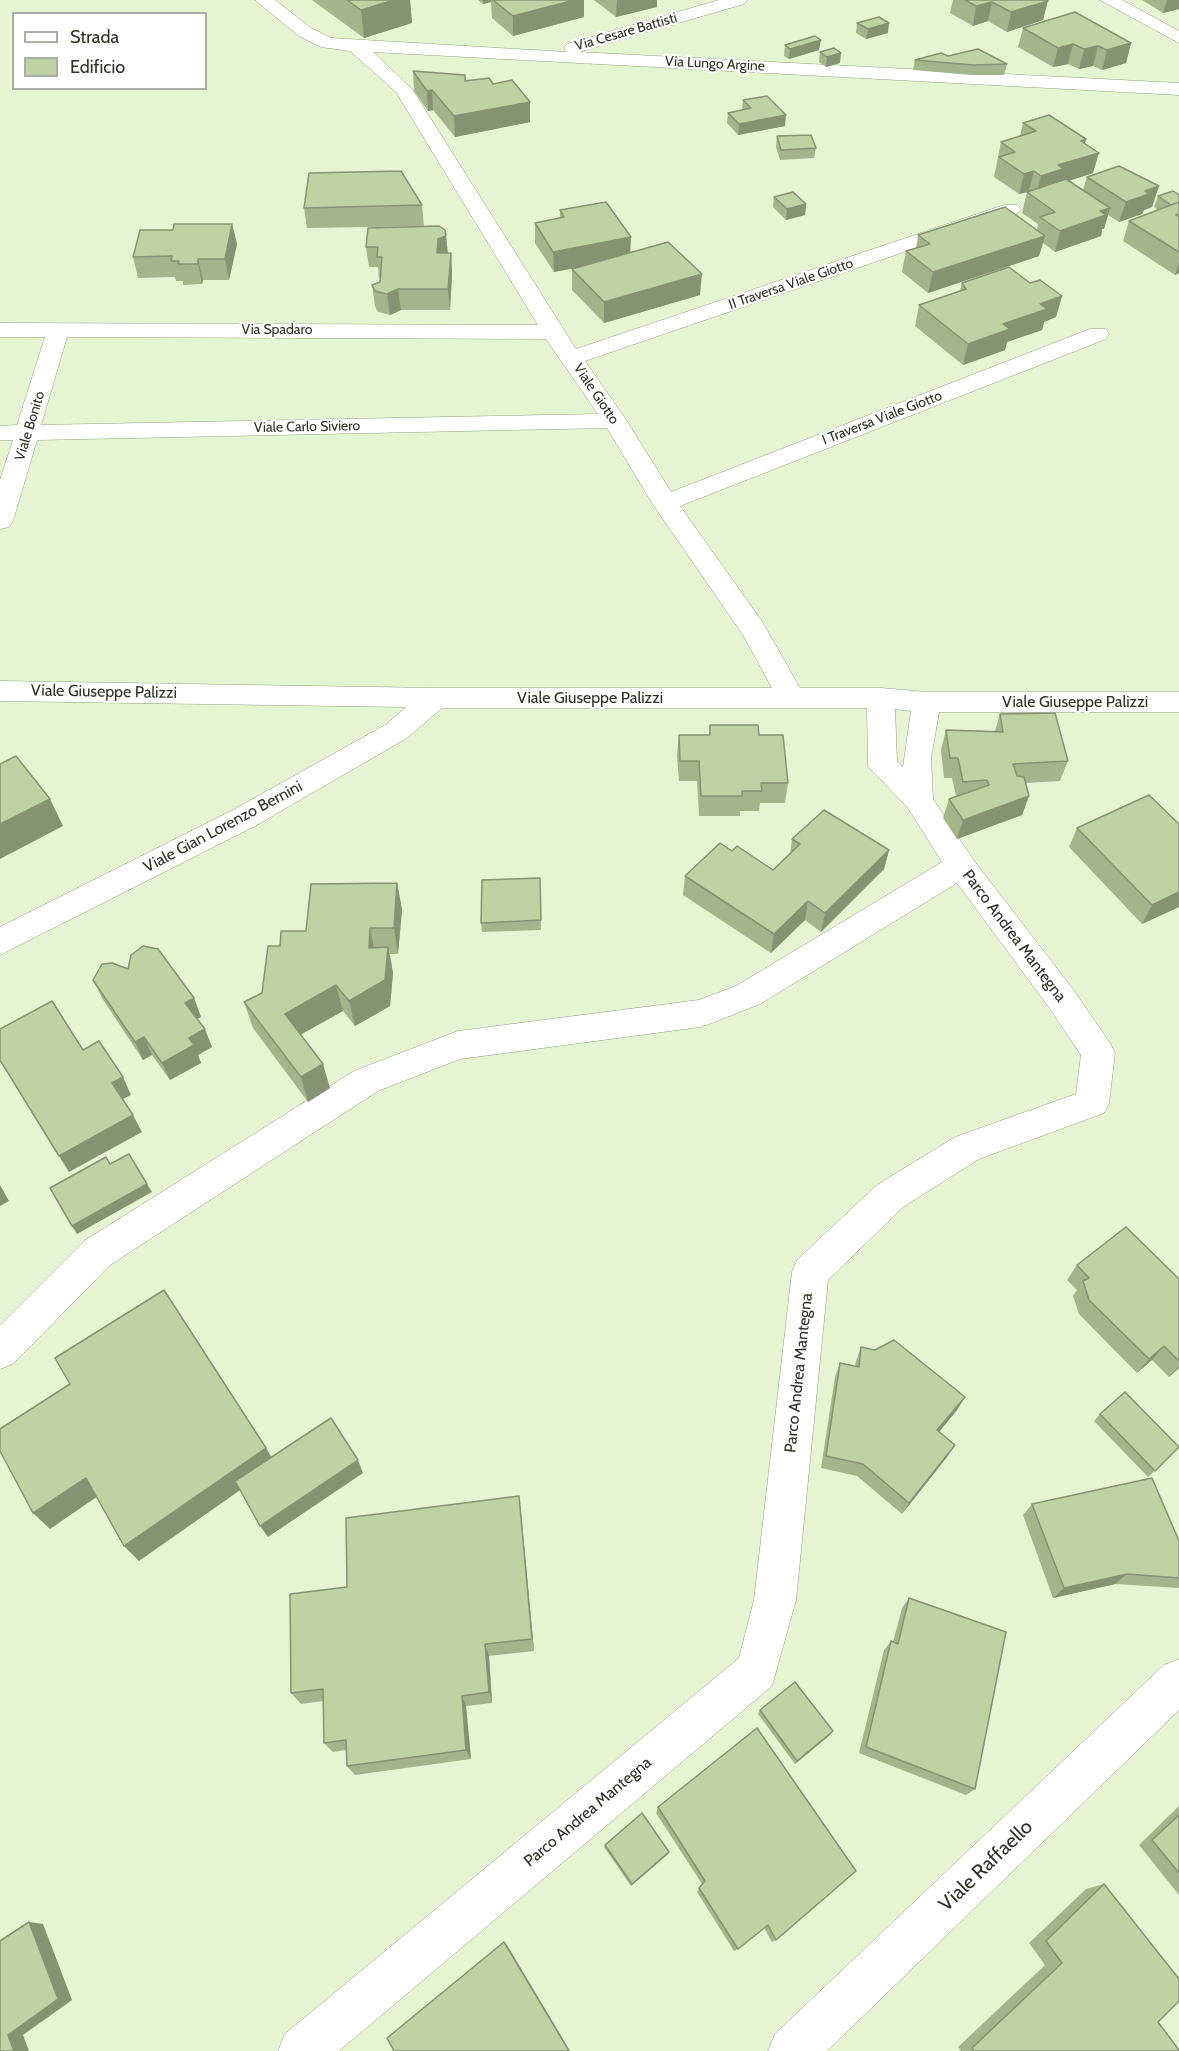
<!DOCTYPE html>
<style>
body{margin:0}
#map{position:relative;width:1179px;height:2051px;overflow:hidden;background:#e6f4d1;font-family:Cabin,sans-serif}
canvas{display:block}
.legend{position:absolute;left:12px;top:12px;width:195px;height:78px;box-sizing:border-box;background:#fff;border:2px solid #abada7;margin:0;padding:8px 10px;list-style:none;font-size:18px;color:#2c3224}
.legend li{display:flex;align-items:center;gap:12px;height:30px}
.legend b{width:30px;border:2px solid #abada7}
</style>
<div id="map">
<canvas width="1179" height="2051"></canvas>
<ul class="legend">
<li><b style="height:8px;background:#fff"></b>Strada</li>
<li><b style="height:16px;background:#bfd2a3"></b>Edificio</li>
</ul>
</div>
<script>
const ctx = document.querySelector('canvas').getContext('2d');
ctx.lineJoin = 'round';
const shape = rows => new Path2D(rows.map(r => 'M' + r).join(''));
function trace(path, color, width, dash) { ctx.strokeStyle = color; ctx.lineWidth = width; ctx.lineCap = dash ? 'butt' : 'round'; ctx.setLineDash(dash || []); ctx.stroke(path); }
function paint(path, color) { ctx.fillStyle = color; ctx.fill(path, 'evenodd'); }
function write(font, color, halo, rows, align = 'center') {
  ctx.font = font + ' Cabin,sans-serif'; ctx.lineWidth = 4.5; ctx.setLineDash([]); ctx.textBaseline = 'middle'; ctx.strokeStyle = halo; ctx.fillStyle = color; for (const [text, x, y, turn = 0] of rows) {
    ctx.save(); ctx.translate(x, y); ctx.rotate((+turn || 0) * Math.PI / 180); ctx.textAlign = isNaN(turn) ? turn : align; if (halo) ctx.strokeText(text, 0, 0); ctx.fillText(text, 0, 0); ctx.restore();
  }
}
const street = shape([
 [255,0,275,0,311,28,331,38,566,52,564,48,567,44,719,0,747,0,744,4,578,52,1179,83,1179,95,373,52,412,89,576,349,1004,205,1018,205,1021,209,1018,213,585,361,627,421,671,492,1090,329,1106,329,1109,334,1106,339,680,506,763,623,800,688,881,688,926,692,1179,692,1179,712,939,712,931,759,933,799,972,858,1072,988,1110,1043,1115,1053,1109,1103,1104,1113,979,1159,903,1207,828,1280,796,1600,772,1686,339,2051,278,2051,285,2034,739,1658,754,1600,792,1272,797,1260,877,1185,955,1137,1076,1094,1081,1055,1048,1006,957,883,760,1004,712,1023,700,1027,460,1059,378,1091,110,1265,13,1364,0,1369,0,1325,84,1241,354,1071,458,1031,699,1000,736,986,942,862,908,808,868,766,867,708,442,708,407,738,255,826,0,955,0,927,233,810,387,724,406,707,0,701,0,681,435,688,772,688,743,635,652,503,607,428,37,440,13,521,9,527,0,529,0,480,13,440,0,440,0,426,17,425,45,337,0,337,0,323,538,325,396,92,350,51,321,47,299,36,255,0],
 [67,337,546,339,598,414,41,425,67,337],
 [895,709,911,711,903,767,897,762,895,709],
 [1179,1659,1179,1710,827,2051,768,2051,775,2034,1164,1665,1179,1659]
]);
const secondary = shape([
 [1100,0,1122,0,1179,31,1179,43,1100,0]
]);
trace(street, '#919f7e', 1);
trace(secondary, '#919f7e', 1);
paint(street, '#fff');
paint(secondary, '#fff');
paint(shape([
 [312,0,410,0,412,23,364,38],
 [478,0,584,0,584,17,513,36,492,18,491,2,483,4],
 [594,0,657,0,657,7,616,17],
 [953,0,1046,0,1043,20,1007,32,988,21,973,26,950,13],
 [1142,0,1179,0,1179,9,1163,13],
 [857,23,888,33,866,39,856,33],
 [1023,28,1131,43,1126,63,1102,70,1093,66,1079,69,1068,64,1053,67,1018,47],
 [785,45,819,50,789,59,784,56],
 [820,52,840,63,826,67,819,62],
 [948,56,1007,64,1004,75,971,75,913,70,915,60],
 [413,71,465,81,530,122,455,137,433,110,428,111,414,91],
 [743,100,785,126,738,135,727,123,728,113,742,110],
 [1023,123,1085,144,1093,173,1069,181,1083,190,1087,177,1159,186,1152,207,1144,210,1142,214,1119,222,1108,215,1104,229,1102,229,1101,236,1055,252,1043,243,1039,256,928,293,902,272,906,251,916,248,918,235,1037,230,1038,224,1022,213,1027,192,1029,192,1019,194,994,177,1001,142,1020,136],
 [777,136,816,148,814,158,780,160,776,147],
 [1179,195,1179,273,1175,275,1123,241,1129,221,1158,210,1154,207,1158,196],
 [774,197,806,204,805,215,786,220,773,207],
 [422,205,424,226,307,228,304,208],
 [560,210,630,253,700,295,604,323,572,290,572,269,577,268,554,272,535,243,535,223,560,218],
 [232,224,237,244,229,280,203,280,202,284,183,285,183,281,176,281,175,277,138,278,133,257,173,230],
 [446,236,448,253,451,253,452,274,450,310,401,310,390,315,378,312,375,306,372,285,380,282,380,278,379,278,378,267,369,267,366,247],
 [962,283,1030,283,1062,296,1056,317,1044,322,1042,330,1007,342,1005,350,963,365,915,326,919,305,960,291],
 [1000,714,1068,761,1060,781,1026,783,1029,796,1022,815,957,839,943,818,949,799,956,796,952,778,944,778,941,750,946,730,995,731],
 [710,725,759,735,788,783,785,803,760,803,759,811,740,811,740,816,699,816,697,781,679,781,677,755,679,735,709,735],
 [1077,828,1179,907,1142,924,1069,847],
 [792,839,889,850,884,869,821,932,805,920,771,953,683,895,685,876,732,851,773,870,790,854],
 [540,878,541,930,482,932,481,923],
 [397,883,402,910,398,954,390,954,393,973,390,1006,355,1026,343,1011,301,1034,330,1088,308,1102,253,1028,244,1002,262,993,280,946],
 [93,980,194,998,201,1017,197,1019,212,1047,198,1055,201,1063,170,1080,152,1055,143,1060,102,998],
 [1077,1265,1179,1279,1179,1368,1169,1377,1152,1360,1137,1373,1079,1314,1073,1296,1077,1290,1067,1280],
 [861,1347,965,1397,957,1410,939,1432,955,1445,947,1457,902,1514,857,1476,821,1468,835,1377,840,1363,855,1366,856,1361],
 [1100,1414,1179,1447,1148,1477,1094,1421],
 [519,1496,534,1651,489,1656,492,1703,466,1706,471,1759,355,1775,347,1766,346,1750,333,1752,324,1743,323,1701,301,1704,291,1693,347,1587],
 [1032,1504,1179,1541,1179,1588,1115,1584,1053,1598,1023,1515],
 [909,1598,975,1789,966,1795,859,1753,884,1650,891,1641,893,1642,902,1608],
 [760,1710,830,1735,795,1764,758,1714],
 [757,1728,776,1940,772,1942,764,1928,738,1949,734,1951,697,1892,702,1884,656,1813,658,1807],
 [1179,1806,1179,1895,1139,1845],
 [605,1845,669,1852,668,1854,631,1886,604,1847],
 [1104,1884,1178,1978,1179,1978,1179,2001,1158,2022,1178,2051,961,2051,958,2047,1045,1965,1029,1943,1086,1889]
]), '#a4b58c');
paint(shape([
 [394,0,410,0,412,23,364,38,361,10],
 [483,0,491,0,491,2,483,4],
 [575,0,584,0,584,17,513,36,513,16],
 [617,0,657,0,657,7,616,17],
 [1167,0,1179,0,1179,9,1163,13],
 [1048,1,1043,20,1007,32,1011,12],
 [992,2,988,21,973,26,976,6],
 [889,23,888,33,866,39,868,29],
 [821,40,819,50,789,59,790,49],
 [1131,43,1126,63,1102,70,1107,50],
 [1073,44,1068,64,1053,67,1058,48],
 [1098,46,1093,66,1079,69,1084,49],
 [841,53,840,63,826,67,827,57],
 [432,90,433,110,428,111,427,91],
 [530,102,530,122,455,137,454,116],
 [786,115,785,126,738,135,739,124],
 [1086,139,1081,158,1099,153,1093,173,1059,184,1036,196,1041,176,1058,165,1081,141],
 [1034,171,1029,191,1019,194,1024,174],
 [1159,186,1152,207,1144,210,1142,214,1119,222,1126,202,1145,191],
 [806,204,805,215,786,220,787,209],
 [1110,208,1104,229,1102,229,1101,236,1055,252,1060,231,1100,211],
 [232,224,237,244,229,280,225,259],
 [446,236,448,257,437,253,438,239],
 [1045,236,1039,256,928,293,933,272],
 [631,237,630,257,554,272,553,252],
 [451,253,452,274,450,310,448,289],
 [198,259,203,280,202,284,198,264],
 [1179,263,1179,273,1175,275],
 [702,274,700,295,604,323,604,302],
 [398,289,401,310,390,315,387,294],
 [1062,296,1056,317,1044,322,1042,330,1007,342,1005,350,963,365,968,344,1040,304],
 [1029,796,1022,815,957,839,963,820],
 [50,799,63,826,0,859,0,824],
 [889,850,884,869,821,932,825,913],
 [397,883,402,910,398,954,394,928],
 [1179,892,1179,907,1142,924,1152,905],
 [808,901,805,920,771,953,774,934],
 [370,928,375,954,369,948],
 [388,947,393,973,390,1006,355,1026,349,1001],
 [336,985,343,1011,293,1039,285,1014],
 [194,998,201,1017,192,1021,185,1003],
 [205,1029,212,1047,198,1055,201,1063,170,1080,162,1063,189,1038],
 [144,1037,152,1055,143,1060,135,1042],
 [323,1064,330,1088,308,1102,301,1077],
 [123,1077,131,1095,121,1100,112,1083],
 [133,1115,142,1132,69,1172,59,1156],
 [147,1184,152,1192,77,1234,72,1226],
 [0,1185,9,1201,0,1206],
 [1164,1346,1152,1360,1137,1373,1149,1359],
 [1179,1366,1179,1368,1169,1377],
 [965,1397,957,1410,930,1443,937,1430],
 [955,1445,947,1457,902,1514,909,1503],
 [266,1448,276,1465,139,1561,124,1546],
 [358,1460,363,1473,268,1537,260,1526],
 [86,1478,101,1494,50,1529,33,1513],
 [519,1496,521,1512,534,1651,532,1639],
 [1127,1574,1115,1584,1053,1598,1064,1588],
 [485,1644,489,1656,492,1703,489,1692],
 [462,1696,466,1706,471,1759,466,1750],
 [833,1731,830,1735,795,1764,797,1761],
 [669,1852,668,1854,631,1886,632,1884],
 [29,1922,43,1924,72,2000,23,2035,29,2051,14,2051,8,2035],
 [504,1942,507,1945,570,2051,569,2051]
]), '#869372');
const building = shape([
 [347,0,394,0,361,10,347,0],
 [493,0,575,0,513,16,493,0],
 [965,0,1046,0,1048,1,1011,12,992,2,976,6,965,0],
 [1075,12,1131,43,1107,50,1098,46,1084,49,1073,44,1058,48,1023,28,1075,12],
 [879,17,889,23,868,29,857,23,879,17],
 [815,36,821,40,790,49,785,45,815,36],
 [834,48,841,53,827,57,820,52,834,48],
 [978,49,1007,64,973,65,915,60,941,53,948,56,978,49],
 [413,71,465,75,465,81,489,78,493,84,512,80,530,102,454,116,432,90,427,91,413,71],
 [767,96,786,115,739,124,728,113,751,108,743,100,767,96],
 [1049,115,1086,139,1081,141,1099,153,1058,165,1063,169,1041,176,1034,171,1024,174,999,157,1015,152,1001,142,1036,131,1023,123,1049,115],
 [811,135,816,148,781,150,777,136,811,135],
 [1119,166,1159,186,1145,191,1149,194,1126,202,1087,177,1119,166],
 [401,171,422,205,304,208,309,173,401,171],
 [1066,179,1110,208,1100,211,1106,215,1060,231,1040,217,1055,212,1027,192,1066,179],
 [1173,191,1179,195,1179,202,1171,205,1158,196,1173,191],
 [793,192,806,204,787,209,774,197,793,192],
 [606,202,631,237,553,252,535,223,564,217,560,210,606,202],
 [1179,202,1179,214,1176,215,1179,217,1179,252,1129,221,1179,202],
 [1005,207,1045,236,933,272,906,251,930,244,918,235,1005,207],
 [174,224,232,224,225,259,198,259,198,264,178,264,179,261,171,261,172,256,133,257,140,230,173,230,174,224],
 [439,226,445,230,446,236,438,239,437,253,451,253,448,289,398,289,387,294,375,291,372,285,380,282,382,257,377,257,378,247,366,247,368,228,439,226],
 [668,242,702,274,604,302,572,269,668,242],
 [1009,267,1030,283,1040,280,1062,296,1040,304,1047,309,1003,324,1010,329,968,344,919,305,966,289,962,283,1009,267],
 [1055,713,1068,761,1013,764,1017,776,1024,777,1029,796,963,820,949,799,989,785,987,780,963,782,958,758,950,758,946,730,1003,732,1000,714,1055,713],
 [710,725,758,725,759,735,783,735,788,783,761,783,762,791,742,791,742,796,701,796,699,761,680,761,679,735,710,735,710,725],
 [16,756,50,799,0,824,0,764,16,756],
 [1149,795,1179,824,1179,892,1152,905,1077,828,1149,795],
 [824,810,889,850,825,913,808,901,774,934,685,876,720,843,732,851,737,846,773,870,800,844,792,839,824,810],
 [540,878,541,920,481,923,482,880,540,878],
 [397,883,394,928,370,928,369,948,388,947,385,980,349,1001,336,985,285,1014,323,1064,301,1077,244,1002,262,993,268,946,280,946,281,931,306,931,311,884,397,883],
 [143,946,158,949,194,998,185,1003,205,1029,189,1038,194,1045,162,1063,144,1037,135,1042,93,980,102,964,112,963,128,969,131,955,143,946],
 [52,1001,83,1050,99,1041,123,1077,112,1083,133,1115,59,1156,0,1060,0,1029,52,1001],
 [129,1154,147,1184,72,1226,50,1188,106,1157,110,1164,129,1154],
 [1126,1227,1179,1279,1179,1361,1164,1346,1149,1359,1089,1300,1083,1281,1089,1278,1077,1265,1126,1227],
 [164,1290,266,1448,124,1546,86,1478,33,1513,0,1451,0,1429,70,1384,55,1358,164,1290],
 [894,1340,965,1397,937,1430,955,1445,909,1503,863,1464,826,1456,840,1363,859,1367,861,1347,875,1350,894,1340],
 [1125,1392,1179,1447,1155,1471,1100,1414,1125,1392],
 [331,1418,358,1460,260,1526,235,1481,331,1418],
 [1152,1478,1179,1541,1179,1578,1127,1574,1064,1588,1032,1504,1152,1478],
 [519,1496,532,1639,485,1644,489,1692,462,1696,466,1750,347,1766,346,1740,324,1743,323,1689,291,1693,290,1594,347,1587,346,1518,519,1496],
 [909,1598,1006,1632,975,1789,866,1747,891,1641,898,1644,909,1598],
 [795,1682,833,1731,797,1761,760,1710,795,1682],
 [757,1728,856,1871,776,1940,768,1925,738,1949,699,1888,705,1881,658,1807,757,1728],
 [642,1813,669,1852,632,1884,605,1845,642,1813],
 [1179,1815,1179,1873,1152,1840,1179,1815],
 [1104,1884,1179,1979,1179,2001,1158,2022,1179,2050,1178,2051,974,2051,972,2048,1062,1963,1046,1941,1104,1884],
 [29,1922,58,1999,8,2035,14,2051,0,2051,0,1941,29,1922],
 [504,1942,569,2051,394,2051,387,2038,504,1942]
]);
paint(building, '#bfd2a3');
trace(building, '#869372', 1.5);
write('14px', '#2c3224', '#fff', [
 ["Via Cesare Battisti",626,32,-16],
 ["Via Lungo Argine",715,64,3],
 ["II Traversa Viale Giotto",791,284,-19],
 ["Via Spadaro",277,330],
 ["Viale Giotto",596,394,56],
 ["I Traversa Viale Giotto",882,418,-21],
 ["Viale Bonito",30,426,-73],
 ["Viale Carlo Siviero",307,427,-1]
]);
write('16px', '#2c3224', '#fff', [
 ["Viale Giuseppe Palizzi",104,692,1],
 ["Viale Giuseppe Palizzi",590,698],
 ["Viale Giuseppe Palizzi",1075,702],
 ["Viale Gian Lorenzo Bernini",223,827,-28],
 ["Parco Andrea Mantegna",1014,936,53],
 ["Parco Andrea Mantegna",799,1373,-84],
 ["Parco Andrea Mantegna",588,1812,-40]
]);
write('20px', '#2c3224', '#fff', [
 ["Viale Raffaello",986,1866,-44]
]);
</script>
